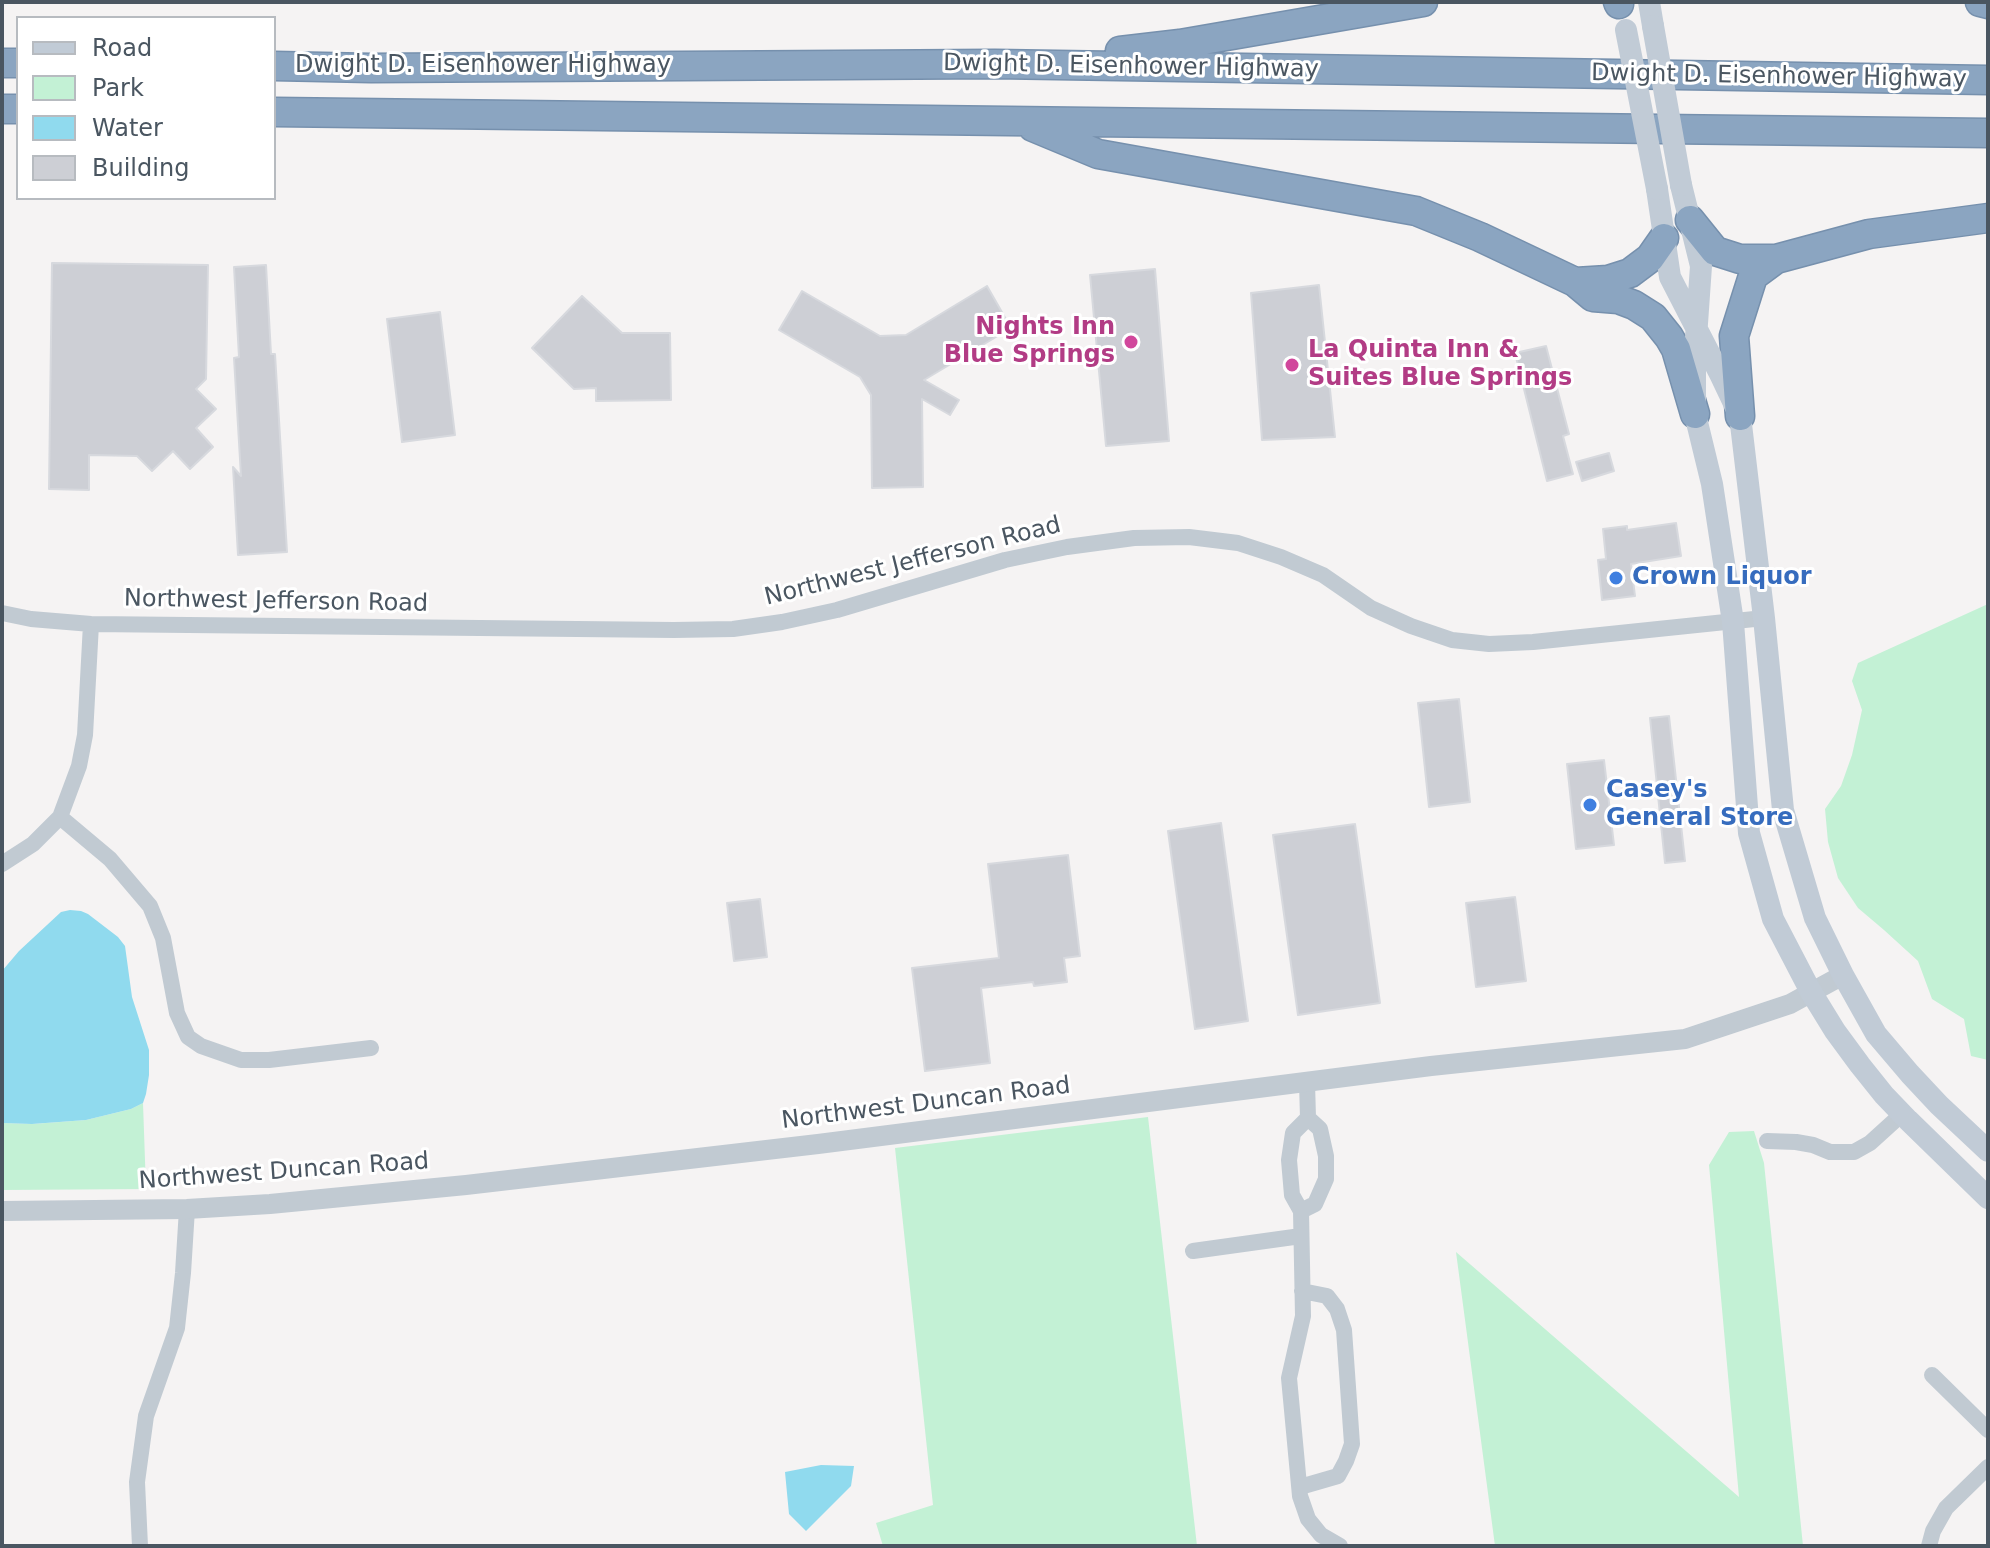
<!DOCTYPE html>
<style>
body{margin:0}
#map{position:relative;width:1990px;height:1548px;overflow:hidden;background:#f5f3f3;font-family:"DejaVu Sans",sans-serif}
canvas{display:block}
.frame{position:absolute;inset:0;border:4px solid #4a5661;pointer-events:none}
.legend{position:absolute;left:16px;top:16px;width:260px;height:184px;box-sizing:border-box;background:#fff;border:2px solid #b7bbc0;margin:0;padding:10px 14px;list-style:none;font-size:24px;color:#4a5661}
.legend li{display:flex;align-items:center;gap:16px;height:40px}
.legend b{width:40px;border:2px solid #b7bbc0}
</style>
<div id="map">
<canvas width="1990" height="1548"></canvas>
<div class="frame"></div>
<ul class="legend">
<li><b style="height:10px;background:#c1cbd6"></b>Road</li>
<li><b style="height:22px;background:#c3f1d5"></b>Park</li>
<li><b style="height:22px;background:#90daee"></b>Water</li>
<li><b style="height:22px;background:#cdcfd5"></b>Building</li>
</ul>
</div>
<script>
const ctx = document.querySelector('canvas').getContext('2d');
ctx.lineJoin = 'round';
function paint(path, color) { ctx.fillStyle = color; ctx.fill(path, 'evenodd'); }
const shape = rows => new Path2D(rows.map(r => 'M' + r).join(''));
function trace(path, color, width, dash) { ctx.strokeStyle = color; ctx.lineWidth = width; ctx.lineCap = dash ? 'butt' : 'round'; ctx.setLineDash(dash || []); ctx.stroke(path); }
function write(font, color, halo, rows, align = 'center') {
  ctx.font = font + ' "DejaVu Sans",sans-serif'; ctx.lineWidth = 6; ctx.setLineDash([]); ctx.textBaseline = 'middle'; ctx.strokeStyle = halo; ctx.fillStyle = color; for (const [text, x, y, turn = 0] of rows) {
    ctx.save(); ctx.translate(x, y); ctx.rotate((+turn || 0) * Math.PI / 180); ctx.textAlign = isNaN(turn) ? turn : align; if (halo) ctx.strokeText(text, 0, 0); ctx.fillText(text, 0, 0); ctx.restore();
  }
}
paint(shape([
 [1988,604,1988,1060,1971,1056,1964,1019,1932,999,1918,961,1884,930,1858,908,1838,878,1828,842,1825,809,1841,786,1852,755,1862,710,1852,681,1858,663],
 [143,1103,146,1189,2,1190,2,1123,33,1124,86,1120,131,1109],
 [1148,1117,1197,1546,883,1546,876,1523,933,1505,895,1148],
 [1754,1131,1764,1163,1803,1546,1495,1546,1456,1252,1739,1497,1709,1165,1729,1132]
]), '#c3f1d5');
paint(shape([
 [70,910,81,911,88,914,118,937,125,946,132,997,149,1050,149,1075,146,1094,143,1103,131,1109,86,1120,32,1124,2,1123,2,971,19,951,61,912],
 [821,1465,854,1466,851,1486,806,1531,789,1514,785,1472]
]), '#90daee');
const building = shape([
 [52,263,208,265,206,379,196,389,216,409,196,428,213,447,190,469,173,451,152,471,137,456,89,455,89,490,49,489,52,263],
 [266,265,271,354,275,354,287,552,238,555,233,467,241,476,234,358,239,357,234,267,266,265],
 [1155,269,1169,441,1106,446,1090,275,1155,269],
 [1319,285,1335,437,1262,440,1251,293,1319,285],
 [987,286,1011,328,924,380,959,400,950,415,922,399,923,487,872,488,871,395,860,377,779,330,802,291,880,336,906,335,987,286],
 [582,296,622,333,670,333,671,400,596,401,596,388,574,389,532,348,582,296],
 [440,312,455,435,402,442,387,319,440,312],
 [1546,346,1569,434,1563,436,1573,474,1547,481,1515,353,1546,346],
 [1609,453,1614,471,1582,481,1576,462,1609,453],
 [1676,523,1681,556,1631,564,1635,596,1602,600,1598,560,1606,559,1603,529,1627,526,1627,530,1676,523],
 [1459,699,1470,802,1429,807,1418,703,1459,699],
 [1669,716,1685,861,1665,863,1650,718,1669,716],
 [1604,760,1614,845,1576,849,1567,764,1604,760],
 [1221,823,1248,1021,1195,1029,1168,831,1221,823],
 [1355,824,1380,1003,1298,1015,1273,835,1355,824],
 [1068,855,1080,956,1064,958,1067,982,1034,986,1033,982,981,988,990,1063,925,1071,912,968,999,958,988,864,1068,855],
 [1515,897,1526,981,1476,987,1466,903,1515,897],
 [760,899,767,957,734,961,727,903,760,899]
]);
paint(building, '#cdcfd5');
trace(building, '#d7d9de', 2);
const motorway = shape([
 [1618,2,1619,4],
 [1980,2,1988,4],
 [1120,51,1180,44,1423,2],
 [2,63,18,63],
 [274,66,371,68,995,64,1988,80],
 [2,109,18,109],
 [274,112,1988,133],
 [1033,127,1098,154,1416,211,1480,237,1575,282,1593,297,1618,299,1634,305,1653,317,1669,337,1676,349,1695,414],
 [1690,220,1715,251,1740,259,1776,259,1869,234,1988,218],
 [1576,282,1608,280,1630,273,1650,258,1664,238],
 [1740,416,1734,336,1753,276,1776,259]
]);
trace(motorway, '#7690ad', 31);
trace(shape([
 [2,613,31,619,91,624,674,630,733,629,782,622,837,610,1005,560,1067,547,1134,538,1189,537,1238,543,1281,557,1323,575,1371,608,1411,626,1452,640,1489,644,1533,642,1764,618],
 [60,817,110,859,150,906,163,938,177,1013,188,1037,201,1046,241,1060,269,1060,371,1048],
 [2,864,33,844,60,817,79,766,85,735,91,624],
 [1307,1082,1308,1118,1293,1133,1289,1160,1292,1195,1301,1211,1315,1204,1326,1179,1326,1156,1320,1129,1308,1118],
 [1767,1141,1796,1142,1813,1145,1830,1152,1854,1152,1870,1143,1902,1114],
 [1301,1211,1303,1316,1289,1378,1300,1496,1308,1519,1321,1535,1340,1546],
 [1193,1251,1301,1236],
 [1932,1375,1988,1430],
 [1300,1487,1338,1476,1346,1461,1352,1444,1344,1330,1337,1309,1327,1296,1302,1291],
 [140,1546,137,1482,146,1416,177,1328,183,1273,187,1209],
 [1929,1546,1933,1531,1946,1508,1988,1467]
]), '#c1cad2', 16);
trace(shape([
 [2,1211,187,1209,270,1204,466,1185,818,1144,1431,1066,1685,1039,1790,1004,1843,975]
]), '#c1cad2', 20);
trace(shape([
 [1649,2,1653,26],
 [1681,185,1701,266,1695,352,1695,414,1712,484,1733,622,1749,833,1773,919,1811,992,1835,1031,1860,1065,1884,1095,1908,1120,1988,1198],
 [1657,189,1670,277,1721,376,1740,416,1764,618,1783,810,1815,918,1843,975,1876,1034,1910,1074,1939,1105,1988,1151]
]), '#c1cbd6', 22);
trace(motorway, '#8ba5c1', 28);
trace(shape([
 [1653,26,1681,185],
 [1626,30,1657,189]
]), '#c1cbd6', 22);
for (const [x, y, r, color] of [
 [1131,342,8,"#d1479c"],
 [1292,365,8,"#d1479c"],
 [1616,578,8,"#3f7fe0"],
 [1590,805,8,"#3f7fe0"]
]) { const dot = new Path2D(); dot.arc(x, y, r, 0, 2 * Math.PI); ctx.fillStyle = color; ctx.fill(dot); trace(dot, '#fff', 3); }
write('24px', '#4a5661', '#fff', [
 ["Dwight D. Eisenhower Highway",483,66],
 ["Dwight D. Eisenhower Highway",1131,67,1],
 ["Dwight D. Eisenhower Highway",1779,77,1],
 ["Northwest Jefferson Road",913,562,-14],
 ["Northwest Jefferson Road",276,602,1],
 ["Northwest Duncan Road",926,1104,-7],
 ["Northwest Duncan Road",284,1172,-4]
]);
write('bold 24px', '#b23c85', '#fff', [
 ["Nights Inn",1115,328],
 ["Blue Springs",1115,356],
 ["La Quinta Inn &",1308,351,"left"],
 ["Suites Blue Springs",1308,379,"left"]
], 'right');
write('bold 24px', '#366cbe', '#fff', [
 ["Crown Liquor",1632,578],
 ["Casey's",1606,791],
 ["General Store",1606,819]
], 'left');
</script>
